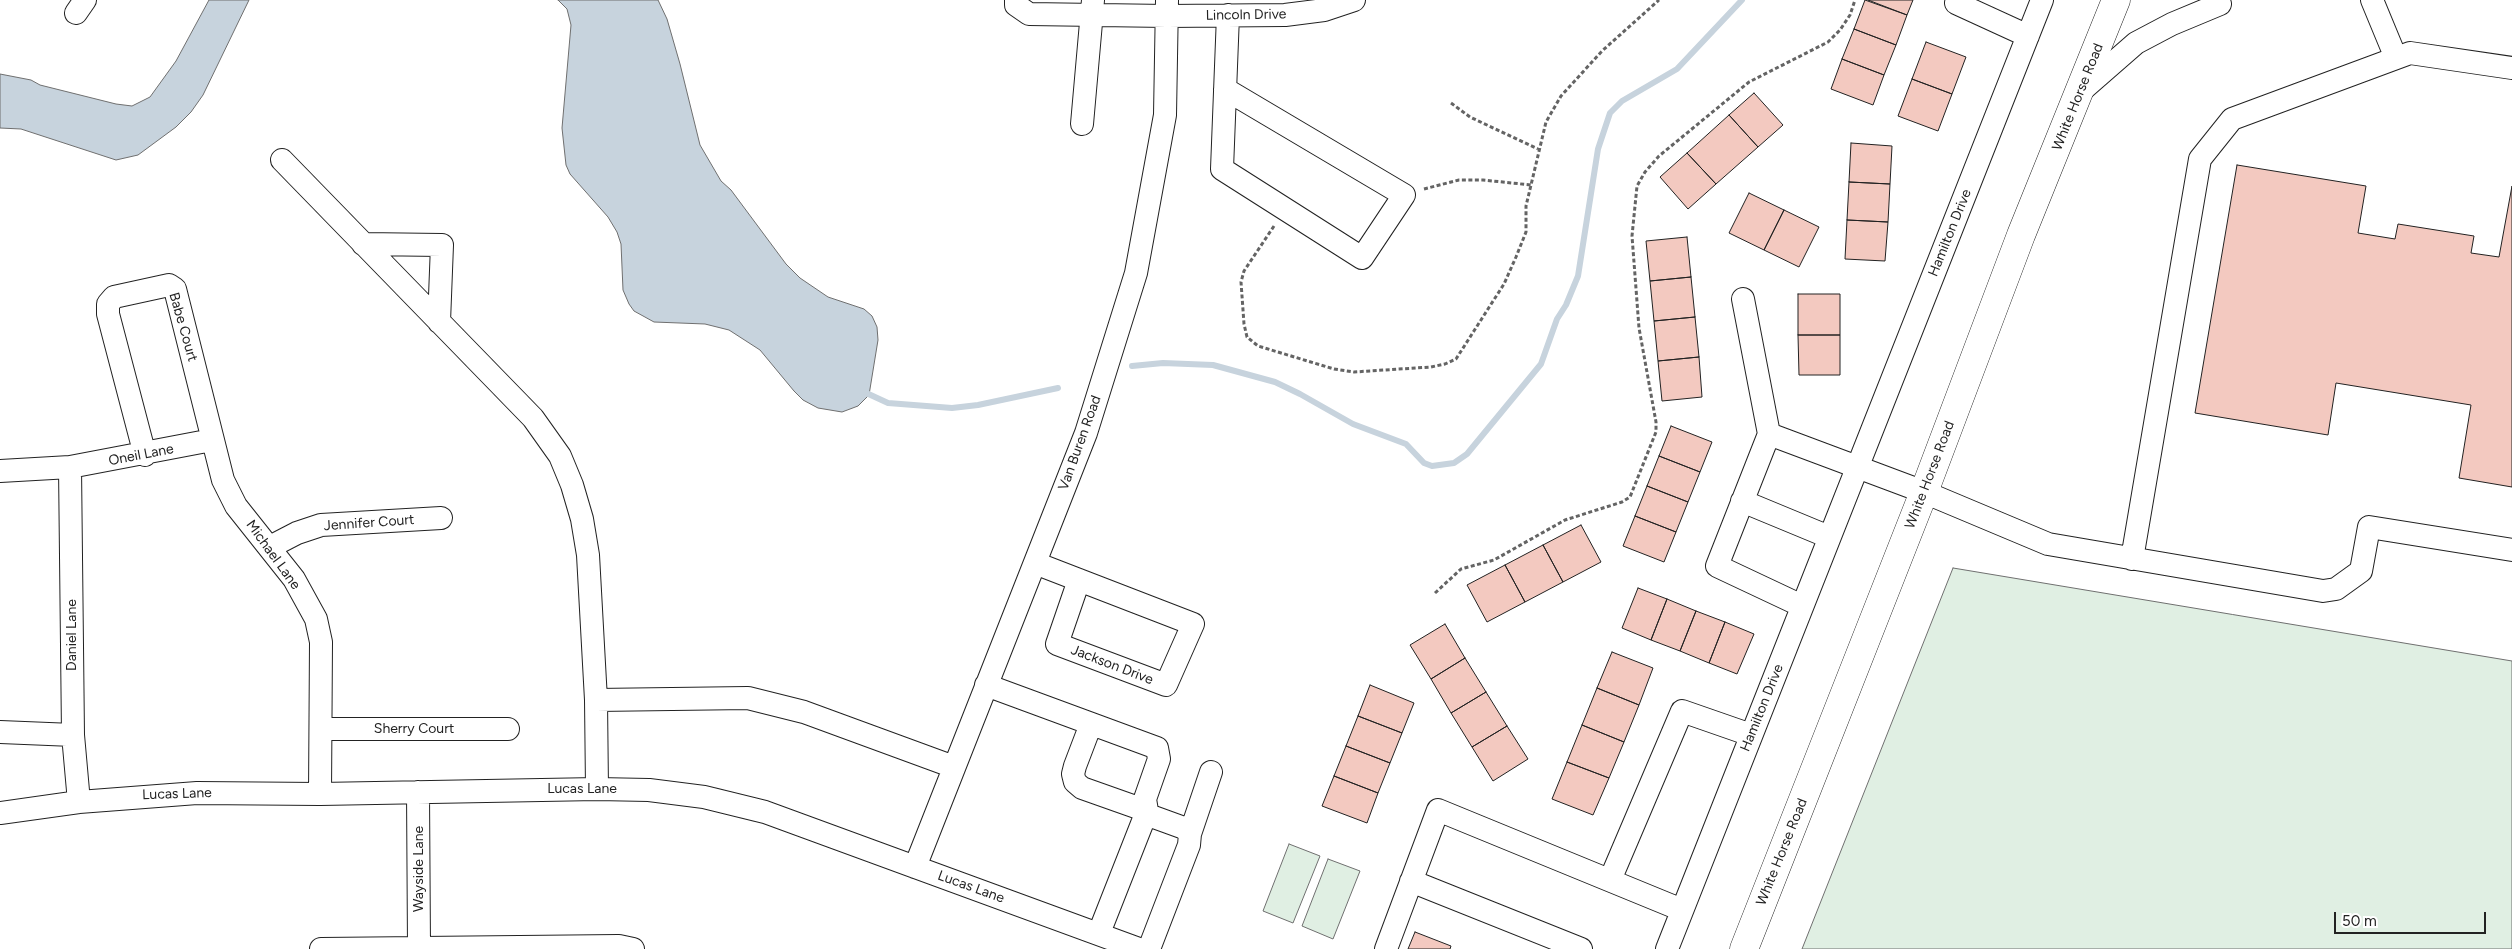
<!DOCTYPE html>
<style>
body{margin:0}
#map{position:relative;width:2512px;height:949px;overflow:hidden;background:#fff;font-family:Figtree,sans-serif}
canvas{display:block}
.scale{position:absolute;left:2334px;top:912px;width:152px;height:22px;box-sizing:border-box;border:2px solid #222;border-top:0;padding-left:6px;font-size:15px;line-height:18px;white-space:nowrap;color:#222;-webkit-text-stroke:4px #fff;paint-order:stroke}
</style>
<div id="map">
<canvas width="2512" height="949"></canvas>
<div class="scale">50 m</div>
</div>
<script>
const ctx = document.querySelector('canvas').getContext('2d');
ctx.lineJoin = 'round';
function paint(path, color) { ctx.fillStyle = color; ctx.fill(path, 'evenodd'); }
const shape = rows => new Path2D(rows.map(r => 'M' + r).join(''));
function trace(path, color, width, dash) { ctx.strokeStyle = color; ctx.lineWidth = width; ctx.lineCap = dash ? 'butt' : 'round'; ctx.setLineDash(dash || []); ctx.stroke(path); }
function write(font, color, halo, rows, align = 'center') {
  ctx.font = font + ' Figtree,sans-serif'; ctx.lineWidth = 4; ctx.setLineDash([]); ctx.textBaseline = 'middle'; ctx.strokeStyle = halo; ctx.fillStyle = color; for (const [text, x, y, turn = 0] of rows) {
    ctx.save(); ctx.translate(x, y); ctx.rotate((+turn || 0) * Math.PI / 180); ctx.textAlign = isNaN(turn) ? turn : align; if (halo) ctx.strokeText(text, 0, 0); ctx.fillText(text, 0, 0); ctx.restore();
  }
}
const green = shape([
 [1953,568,2512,661,2512,949,1802,949,1953,568],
 [1289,844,1320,856,1293,923,1263,911,1289,844],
 [1328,859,1360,871,1333,939,1302,926,1328,859]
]);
paint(green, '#e0efe3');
trace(green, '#6f6f6f', 1);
const water = shape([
 [209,0,249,0,203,95,191,112,176,127,138,155,116,160,21,129,0,128,0,74,31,80,40,85,116,104,132,106,150,97,176,61,209,0],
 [558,0,658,0,667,19,680,64,700,145,721,181,731,190,786,264,800,278,828,297,864,309,872,316,877,327,878,340,869,395,858,406,842,412,818,408,803,400,794,391,760,350,729,330,705,324,654,322,634,311,629,304,623,290,621,244,617,232,608,217,570,174,566,165,562,128,571,25,567,9,558,0]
]);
paint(water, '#c7d3dd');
trace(water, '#6f6f6f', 1);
trace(shape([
 [1132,366,1163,363,1213,365,1275,382,1300,394,1353,424,1406,444,1424,463,1432,466,1454,463,1467,454,1541,364,1557,319,1566,305,1578,276,1598,149,1610,113,1622,101,1677,69,1742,0],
 [862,391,888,403,952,408,978,405,1058,388]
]), '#c7d3dd', 6);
const building = shape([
 [1865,0,1907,15,1896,45,1854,29,1865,0],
 [1868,0,1913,0,1907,15,1868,0],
 [1854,29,1896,45,1884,75,1842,59,1854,29],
 [1926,42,1966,57,1952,94,1912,79,1926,42],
 [1842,59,1884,75,1873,105,1831,89,1842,59],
 [1912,79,1952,94,1938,131,1898,116,1912,79],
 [1754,93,1783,125,1758,147,1729,115,1754,93],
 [1729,115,1758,147,1716,184,1687,153,1729,115],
 [1851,143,1892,146,1890,184,1849,182,1851,143],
 [1687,153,1716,184,1688,209,1660,177,1687,153],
 [2237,165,2366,186,2358,233,2395,239,2398,224,2474,236,2471,253,2499,257,2512,186,2512,487,2459,478,2471,405,2336,383,2328,435,2195,413,2237,165],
 [1849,182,1890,184,1888,222,1847,220,1849,182],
 [1749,193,1784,210,1764,250,1729,233,1749,193],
 [1784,210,1819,227,1799,267,1764,250,1784,210],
 [1847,220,1888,222,1885,261,1845,259,1847,220],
 [1687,237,1691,277,1650,281,1646,241,1687,237],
 [1691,277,1695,317,1654,321,1650,281,1691,277],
 [1798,294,1840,294,1840,335,1798,335,1798,294],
 [1695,317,1699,357,1658,361,1654,321,1695,317],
 [1798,335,1840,335,1840,375,1799,375,1798,335],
 [1699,357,1702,397,1662,401,1658,361,1699,357],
 [1671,426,1712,442,1700,472,1659,456,1671,426],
 [1659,456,1700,472,1688,502,1647,486,1659,456],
 [1647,486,1688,502,1676,532,1635,516,1647,486],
 [1635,516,1676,532,1664,562,1623,546,1635,516],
 [1581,525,1601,562,1563,582,1543,545,1581,525],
 [1543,545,1563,582,1525,602,1505,565,1543,545],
 [1505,565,1525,602,1487,622,1467,585,1505,565],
 [1638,588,1667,599,1651,640,1622,628,1638,588],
 [1667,599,1696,611,1680,651,1651,640,1667,599],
 [1696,611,1725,622,1709,663,1680,651,1696,611],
 [1725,622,1754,634,1737,674,1709,663,1725,622],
 [1445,624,1465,658,1431,679,1410,645,1445,624],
 [1612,652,1653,668,1639,705,1597,688,1612,652],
 [1465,658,1486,692,1451,713,1431,679,1465,658],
 [1370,685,1414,703,1402,733,1358,716,1370,685],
 [1597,688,1639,705,1624,742,1582,725,1597,688],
 [1486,692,1507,726,1472,747,1451,713,1486,692],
 [1358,716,1402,733,1390,763,1346,746,1358,716],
 [1582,725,1624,742,1609,778,1567,762,1582,725],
 [1507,726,1528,759,1493,781,1472,747,1507,726],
 [1346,746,1390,763,1378,793,1334,776,1346,746],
 [1567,762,1609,778,1593,815,1552,799,1567,762],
 [1334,776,1378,793,1367,823,1322,806,1334,776],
 [1415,932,1451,946,1450,949,1408,949,1415,932]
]);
paint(building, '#f3c9c0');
trace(building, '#222', 1);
const minor = shape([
 [1016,0,1016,5,1029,14,1167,16,1285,15,1324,10,1354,0],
 [1957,0,1956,3,2028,36],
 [2372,0,2396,58],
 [76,13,85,0],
 [1225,89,1404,195,1362,258,1222,169,1228,15],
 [2081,91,2136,43,2172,24,2220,4],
 [1082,124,1093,0],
 [282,160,533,418,560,456,572,485,582,519,588,555,596,700,597,789],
 [363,244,442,245,439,322],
 [1743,299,1769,434,1717,566,1802,606],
 [1769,434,1924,492,2048,544,2323,591,2336,589,2361,571,2369,527,2512,550],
 [145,455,108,314,108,304,114,297,169,285,175,289,223,480,236,506,294,579,316,619,321,642,320,794],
 [70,467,73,735,79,802],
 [0,471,70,467,212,440],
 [1742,501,1829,537],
 [270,547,297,533,321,525,441,518],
 [2132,559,2200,159,2232,119,2410,53,2512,68],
 [1035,563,1079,580,1193,624,1166,685,1057,644,1079,580],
 [986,685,1157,748,1159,759,1145,799,1147,811,1151,816,1184,828,1190,834,1189,845,1149,949],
 [596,700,748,698,804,712,954,767],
 [1091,724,1075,766,1073,774,1075,782,1082,788,1147,811,1099,933],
 [321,729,508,729],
 [0,732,73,735],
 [418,792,419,947],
 [0,813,79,802,197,793,320,794,597,789,649,790,704,797,765,812,1139,949],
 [1190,834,1211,772],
 [915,867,1086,433,1136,273,1165,115,1167,0],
 [1610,880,1682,711,1751,735],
 [1411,881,1581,949],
 [321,949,619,946,633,949],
 [1386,949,1438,810,1682,910],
 [1667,949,2042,0]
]);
const major = shape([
 [1744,949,1924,492,2021,235,2116,0]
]);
trace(minor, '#222', 24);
trace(major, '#222', 29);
trace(shape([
 [1451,103,1470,117,1538,149],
 [1424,189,1459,180,1483,180,1531,185],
 [1274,226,1244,271,1241,282,1244,324,1247,337,1258,346,1334,369,1354,372,1431,367,1445,364,1456,359,1504,284,1516,257,1526,232,1526,206,1546,122,1561,96,1602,51,1659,0],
 [1435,593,1461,569,1494,560,1565,520,1622,502,1630,497,1656,432,1656,422,1639,328,1632,236,1637,186,1645,172,1659,156,1749,82,1828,42,1840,30,1850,15,1855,0]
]), '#646464', 3, [4, 2.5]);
trace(minor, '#fff', 22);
trace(major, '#fff', 28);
write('14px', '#222', '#fff', [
 ["Lincoln Drive",1246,15,-1],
 ["White Horse Road",2078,97,-68],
 ["Hamilton Drive",1950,233,-68],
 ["Babe Court",183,327,74],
 ["Van Buren Road",1080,443,-70],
 ["Oneil Lane",141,455,-11],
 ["White Horse Road",1930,475,-69],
 ["Jennifer Court",369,523,-4],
 ["Michael Lane",273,555,54],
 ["Daniel Lane",72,635,-90],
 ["Jackson Drive",1112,665,21],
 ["Hamilton Drive",1762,708,-68],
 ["Sherry Court",414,729],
 ["Lucas Lane",582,789],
 ["Lucas Lane",177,794,-2],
 ["White Horse Road",1782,852,-68],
 ["Wayside Lane",419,869,-90],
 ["Lucas Lane",971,887,20]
]);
</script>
